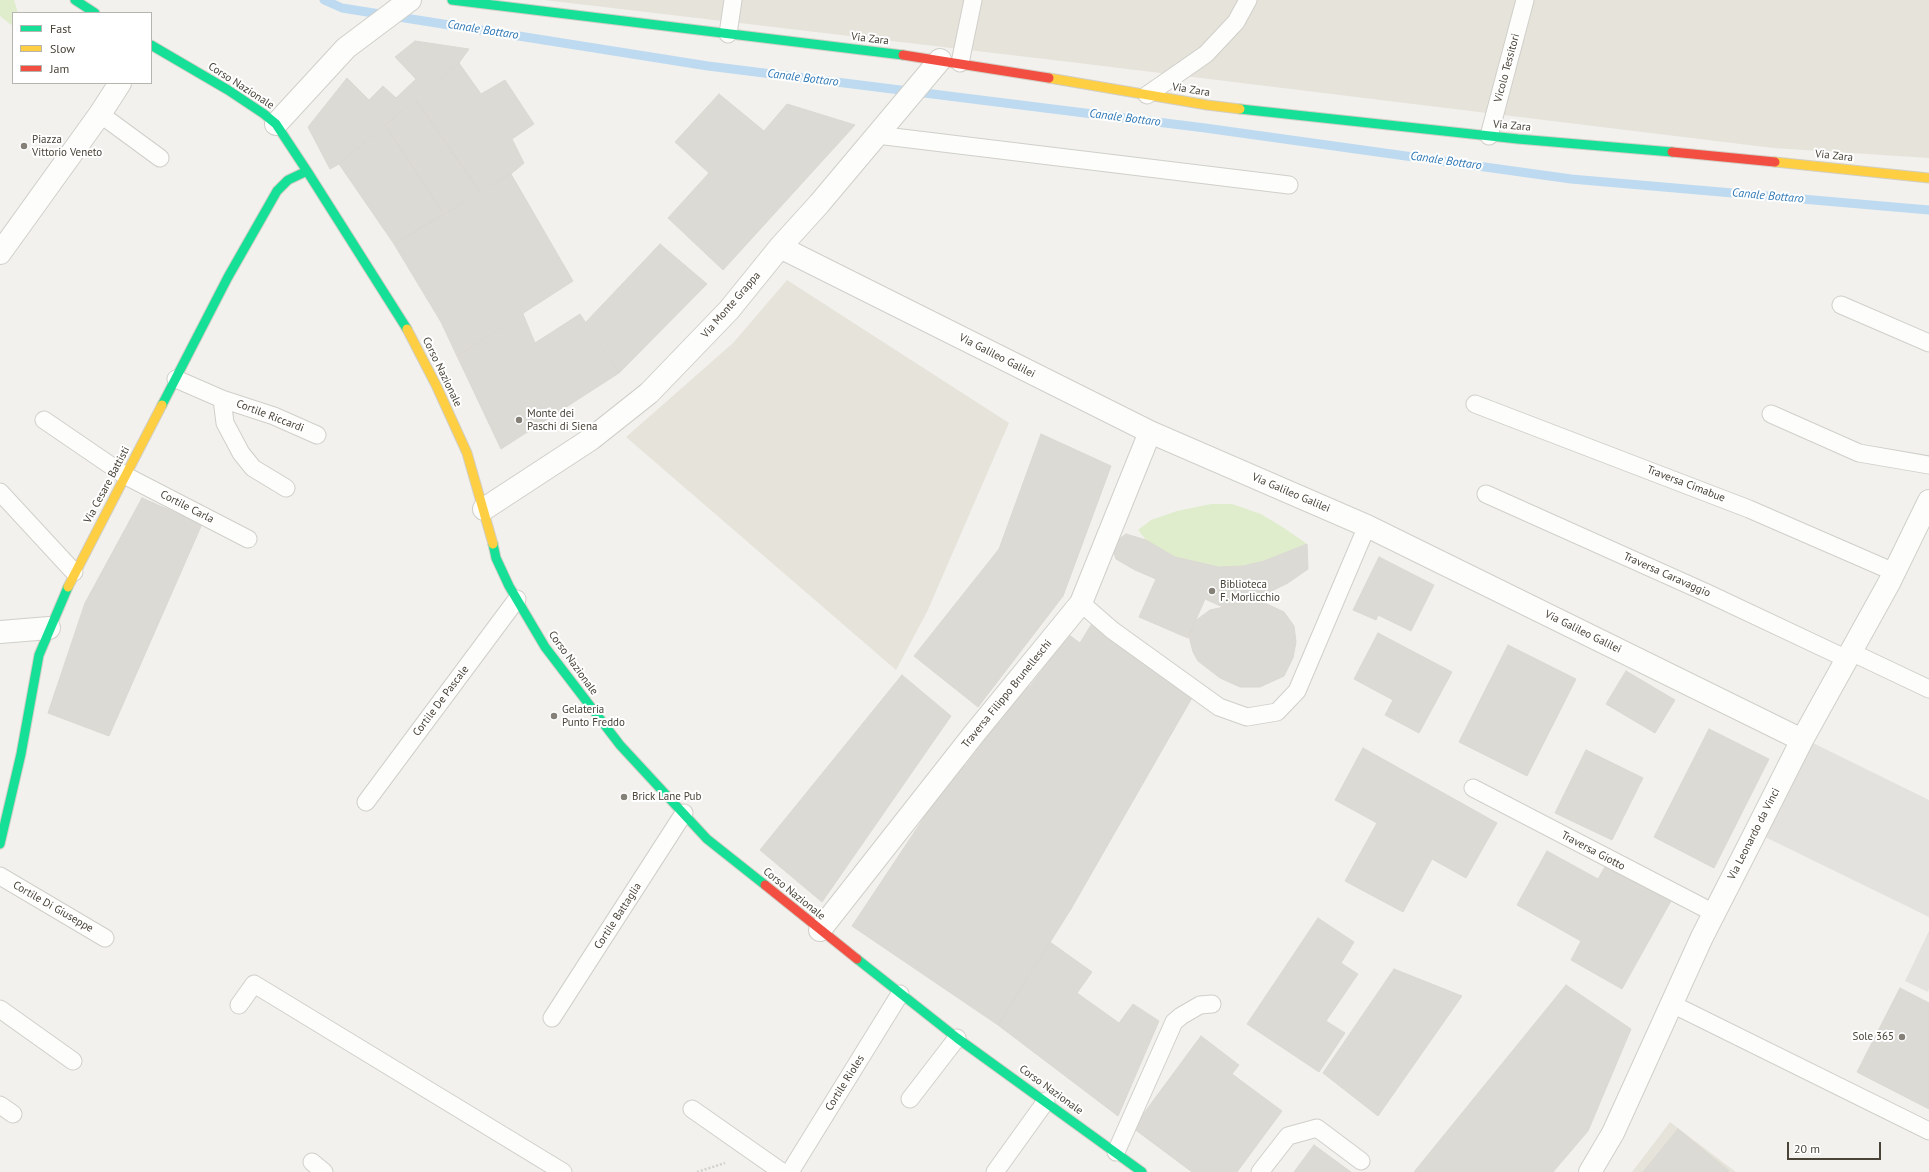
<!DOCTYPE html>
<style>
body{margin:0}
#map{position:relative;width:1929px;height:1172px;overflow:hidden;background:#f2f1ed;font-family:"PT Sans",sans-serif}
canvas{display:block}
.legend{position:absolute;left:12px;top:12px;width:140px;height:72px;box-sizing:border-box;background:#fff;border:1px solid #b6b4af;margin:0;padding:5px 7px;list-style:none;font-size:12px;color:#494338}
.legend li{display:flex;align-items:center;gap:8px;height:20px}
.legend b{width:20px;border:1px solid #b6b4af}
.scale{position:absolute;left:1787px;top:1142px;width:94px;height:18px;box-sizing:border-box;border:2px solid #494338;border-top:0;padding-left:5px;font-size:12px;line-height:14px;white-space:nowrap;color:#494338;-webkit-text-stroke:3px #fff;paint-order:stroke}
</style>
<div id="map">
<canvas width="1929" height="1172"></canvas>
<ul class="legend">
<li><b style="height:5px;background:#16e098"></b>Fast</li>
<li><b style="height:5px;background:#ffcf43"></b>Slow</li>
<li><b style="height:5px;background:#f24e42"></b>Jam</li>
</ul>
<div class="scale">20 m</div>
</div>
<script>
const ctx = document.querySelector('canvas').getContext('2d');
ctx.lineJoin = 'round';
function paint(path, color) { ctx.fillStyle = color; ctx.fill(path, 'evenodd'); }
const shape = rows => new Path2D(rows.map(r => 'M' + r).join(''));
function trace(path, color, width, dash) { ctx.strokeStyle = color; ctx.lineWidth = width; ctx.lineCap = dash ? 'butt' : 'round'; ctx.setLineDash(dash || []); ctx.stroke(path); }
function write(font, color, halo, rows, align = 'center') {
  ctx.font = font + ' "PT Sans",sans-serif'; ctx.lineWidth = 4; ctx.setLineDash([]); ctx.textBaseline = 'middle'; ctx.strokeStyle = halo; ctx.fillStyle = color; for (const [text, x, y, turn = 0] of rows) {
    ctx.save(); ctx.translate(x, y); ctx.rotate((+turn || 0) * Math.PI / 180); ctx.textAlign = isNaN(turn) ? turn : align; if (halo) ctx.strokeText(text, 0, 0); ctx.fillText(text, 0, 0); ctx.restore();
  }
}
paint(shape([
 [544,0,1929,0,1929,158,1773,148,1070,62],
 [787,280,1009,423,927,612,896,670,626,437,733,343],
 [1670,1122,1736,1172,1632,1172]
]), '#e6e3da');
paint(shape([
 [0,0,14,0,18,13,13,13,13,23,11,25,0,16],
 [1211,504,1232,504,1261,514,1284,528,1307,544,1264,561,1243,566,1219,567,1175,557,1146,540,1138,530,1151,520,1177,511]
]), '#dfedcd');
paint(shape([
 [1809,741,1929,800,1929,917,1763,836],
 [1929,931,1929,989,1928,992,1905,981]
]), '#e4e2de');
trace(shape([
 [324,0,342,8,708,66,1205,128,1571,179,1929,210]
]), '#bedaf0', 9);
const building = shape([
 [415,41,469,49,459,63,339,164,330,169,308,127,347,78,369,100,383,86,396,98,416,79,395,57,415,41],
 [459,63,481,94,505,80,534,124,512,139,524,163,511,174,480,192,416,100,459,63],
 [719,94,764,131,787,104,855,125,723,270,668,218,709,173,675,142,719,94],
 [416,100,480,192,444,214,385,125,416,100],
 [385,125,444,214,394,244,339,164,385,125],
 [511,174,573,281,457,356,441,322,394,244,511,174],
 [660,244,707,284,619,373,585,323,660,244],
 [523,314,535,343,580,314,619,373,501,449,457,356,523,314],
 [1041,434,1111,466,1063,596,978,707,914,656,999,549,1041,434],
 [142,498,202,524,109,736,48,713,85,603,142,498],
 [1126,534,1146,540,1175,557,1219,567,1243,566,1264,561,1307,544,1308,569,1288,583,1251,601,1223,607,1205,599,1188,638,1139,617,1156,579,1135,570,1116,559,1113,549,1119,539,1126,534],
 [1379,557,1434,585,1411,631,1378,615,1376,620,1353,610,1379,557],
 [1251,601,1267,604,1284,612,1294,626,1296,642,1293,658,1284,676,1260,687,1240,687,1220,678,1198,661,1193,652,1189,636,1195,621,1210,610,1251,601],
 [1091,625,1193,696,1071,909,998,1025,852,926,961,762,965,766,1024,689,1030,686,1069,635,1080,643,1091,625],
 [1378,633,1452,672,1419,733,1385,715,1393,700,1354,679,1378,633],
 [1508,645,1576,679,1527,776,1459,742,1508,645],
 [1626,671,1675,700,1655,733,1606,704,1626,671],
 [902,675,951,716,822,902,760,850,902,675],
 [1709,729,1769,759,1714,868,1654,837,1709,729],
 [1363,748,1497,823,1466,878,1432,859,1403,912,1345,881,1377,823,1335,800,1363,748],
 [1586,750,1643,778,1612,840,1555,813,1586,750],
 [1547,851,1598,879,1606,865,1671,901,1622,989,1571,960,1581,941,1517,905,1547,851],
 [1318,918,1354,942,1341,963,1358,974,1326,1021,1345,1033,1319,1072,1247,1024,1318,918],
 [1050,942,1092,972,1077,993,1119,1023,1133,1004,1159,1021,1118,1116,998,1025,1050,942],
 [1394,969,1462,996,1378,1116,1323,1073,1394,969],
 [1566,985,1631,1029,1588,1131,1553,1172,1414,1172,1566,985],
 [1900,988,1929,1003,1929,1109,1857,1072,1900,988],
 [1201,1036,1239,1065,1232,1074,1282,1111,1237,1172,1192,1172,1133,1128,1201,1036],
 [1678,1129,1729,1171,1728,1172,1643,1172,1678,1129],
 [1314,1145,1351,1172,1294,1172,1314,1145]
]);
paint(building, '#dcdad5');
trace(building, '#dbd8d2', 1);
const lane = shape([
 [728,34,733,0],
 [960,63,973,0],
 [1147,95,1206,54,1236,22,1248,0],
 [100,114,160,158],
 [877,135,1289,185],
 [1489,136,1525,0],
 [1841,305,1929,343],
 [176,379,222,399,274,416,317,435],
 [222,399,225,423,241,453,253,468,286,488],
 [1475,404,1749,509,1894,572],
 [1771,414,1859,453,1929,465],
 [44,420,126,476,248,539],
 [0,492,74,572],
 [1486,494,1707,593,1847,659],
 [1081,603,1112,630,1219,707,1247,717,1277,712,1297,691,1367,526],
 [1851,652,1929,689],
 [1473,788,1714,913],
 [366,802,517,599],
 [0,876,105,938],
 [1672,1004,1929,1131],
 [239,1005,254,984,563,1172],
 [0,1009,73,1061],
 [552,1018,684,813],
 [910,1099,957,1038],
 [0,1105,13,1114],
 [692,1109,782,1172],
 [1116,1152,1174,1022,1181,1016,1200,1005,1212,1004],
 [312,1162,324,1172],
 [790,1172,900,994],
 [995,1172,1046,1101],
 [1260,1172,1288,1136,1317,1128,1361,1161]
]);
const street = shape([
 [276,124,346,48,410,0],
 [780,247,1150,432,1367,526,1802,740],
 [0,253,100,114,120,83],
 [484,509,591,439,649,393,729,310,780,247,819,204,940,60],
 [0,632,49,628],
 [820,930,974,734,1081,603,1150,432],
 [1590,1172,1613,1133,1702,937,1751,841,1802,740,1889,583,1929,501]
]);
const fast = shape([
 [75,0,95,13],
 [452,0,903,55],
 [151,45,228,90,264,114,276,124,307,171],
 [1240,109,1518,139,1672,152],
 [162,405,228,277,277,191,288,180,307,171,407,329],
 [493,544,496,558,509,586,545,647,620,745,707,839,765,885],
 [0,844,21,754,39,655,68,587],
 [857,959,957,1038,1142,1172]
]);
const slow = shape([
 [1049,78,1207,105,1240,109],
 [1775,162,1929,178],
 [407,329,436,385,467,453,493,544],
 [68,587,162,405]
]);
const jam = shape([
 [903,55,1049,78],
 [1672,152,1775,162],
 [765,885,857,959]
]);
trace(lane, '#d0cfca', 19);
trace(street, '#d0cfca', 24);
trace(fast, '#d2cec4', 11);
trace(slow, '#d2cec4', 11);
trace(jam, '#d2cec4', 11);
trace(shape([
 [697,1172,725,1163]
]), '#d2d1cb', 2.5, [2, 2]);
trace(lane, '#fdfdfc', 17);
trace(street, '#fdfdfc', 22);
trace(fast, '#16e098', 9);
trace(slow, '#ffcf43', 9);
trace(jam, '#f24e42', 9);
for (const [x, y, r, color] of [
 [24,146,4,"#848077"],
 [519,420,4,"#848077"],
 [1212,591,4,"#848077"],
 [554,716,4,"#848077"],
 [624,797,4,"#848077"],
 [1902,1037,4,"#848077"]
]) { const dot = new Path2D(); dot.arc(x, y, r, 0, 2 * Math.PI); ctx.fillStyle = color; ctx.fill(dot); trace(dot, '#fff', 1.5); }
write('11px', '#494338', '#fff', [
 ["Via Zara",870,39,7],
 ["Vicolo Tessitori",1507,68,-75],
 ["Corso Nazionale",241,86,33],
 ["Via Zara",1191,90,9],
 ["Via Zara",1512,126,5],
 ["Via Zara",1834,156,6],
 ["Via Monte Grappa",731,305,-49],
 ["Via Galileo Galilei",997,356,27],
 ["Corso Nazionale",442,372,64],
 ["Cortile Riccardi",270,416,21],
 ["Traversa Cimabue",1686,484,21],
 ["Via Cesare Battisti",107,485,-62],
 ["Via Galileo Galilei",1291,493,23],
 ["Cortile Carla",187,507,27],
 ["Traversa Caravaggio",1667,575,24],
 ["Via Galileo Galilei",1583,632,26],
 ["Corso Nazionale",573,663,54],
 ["Traversa Filippo Brunelleschi",1007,694,-51],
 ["Cortile De Pascale",441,701,-53],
 ["Via Leonardo da Vinci",1754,834,-63],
 ["Traversa Giotto",1593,851,28],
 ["Corso Nazionale",794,894,39],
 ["Cortile Di Giuseppe",53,907,30],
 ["Cortile Battaglia",618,916,-57],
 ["Cortile Rioles",845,1083,-58],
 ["Corso Nazionale",1051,1090,36]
]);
write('11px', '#494338', '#fff', [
 ["Piazza",32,140],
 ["Vittorio Veneto",32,153],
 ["Monte dei",527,414],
 ["Paschi di Siena",527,427],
 ["Biblioteca",1220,585],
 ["F. Morlicchio",1220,598],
 ["Gelateria",562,710],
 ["Punto Freddo",562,723],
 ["Brick Lane Pub",632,797],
 ["Sole 365",1894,1037,"right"]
], 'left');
write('italic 12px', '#3079b6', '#fff', [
 ["Canale Bottaro",483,30,9],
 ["Canale Bottaro",803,78,7],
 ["Canale Bottaro",1125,118,7],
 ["Canale Bottaro",1446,161,8],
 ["Canale Bottaro",1768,196,5]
]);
</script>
